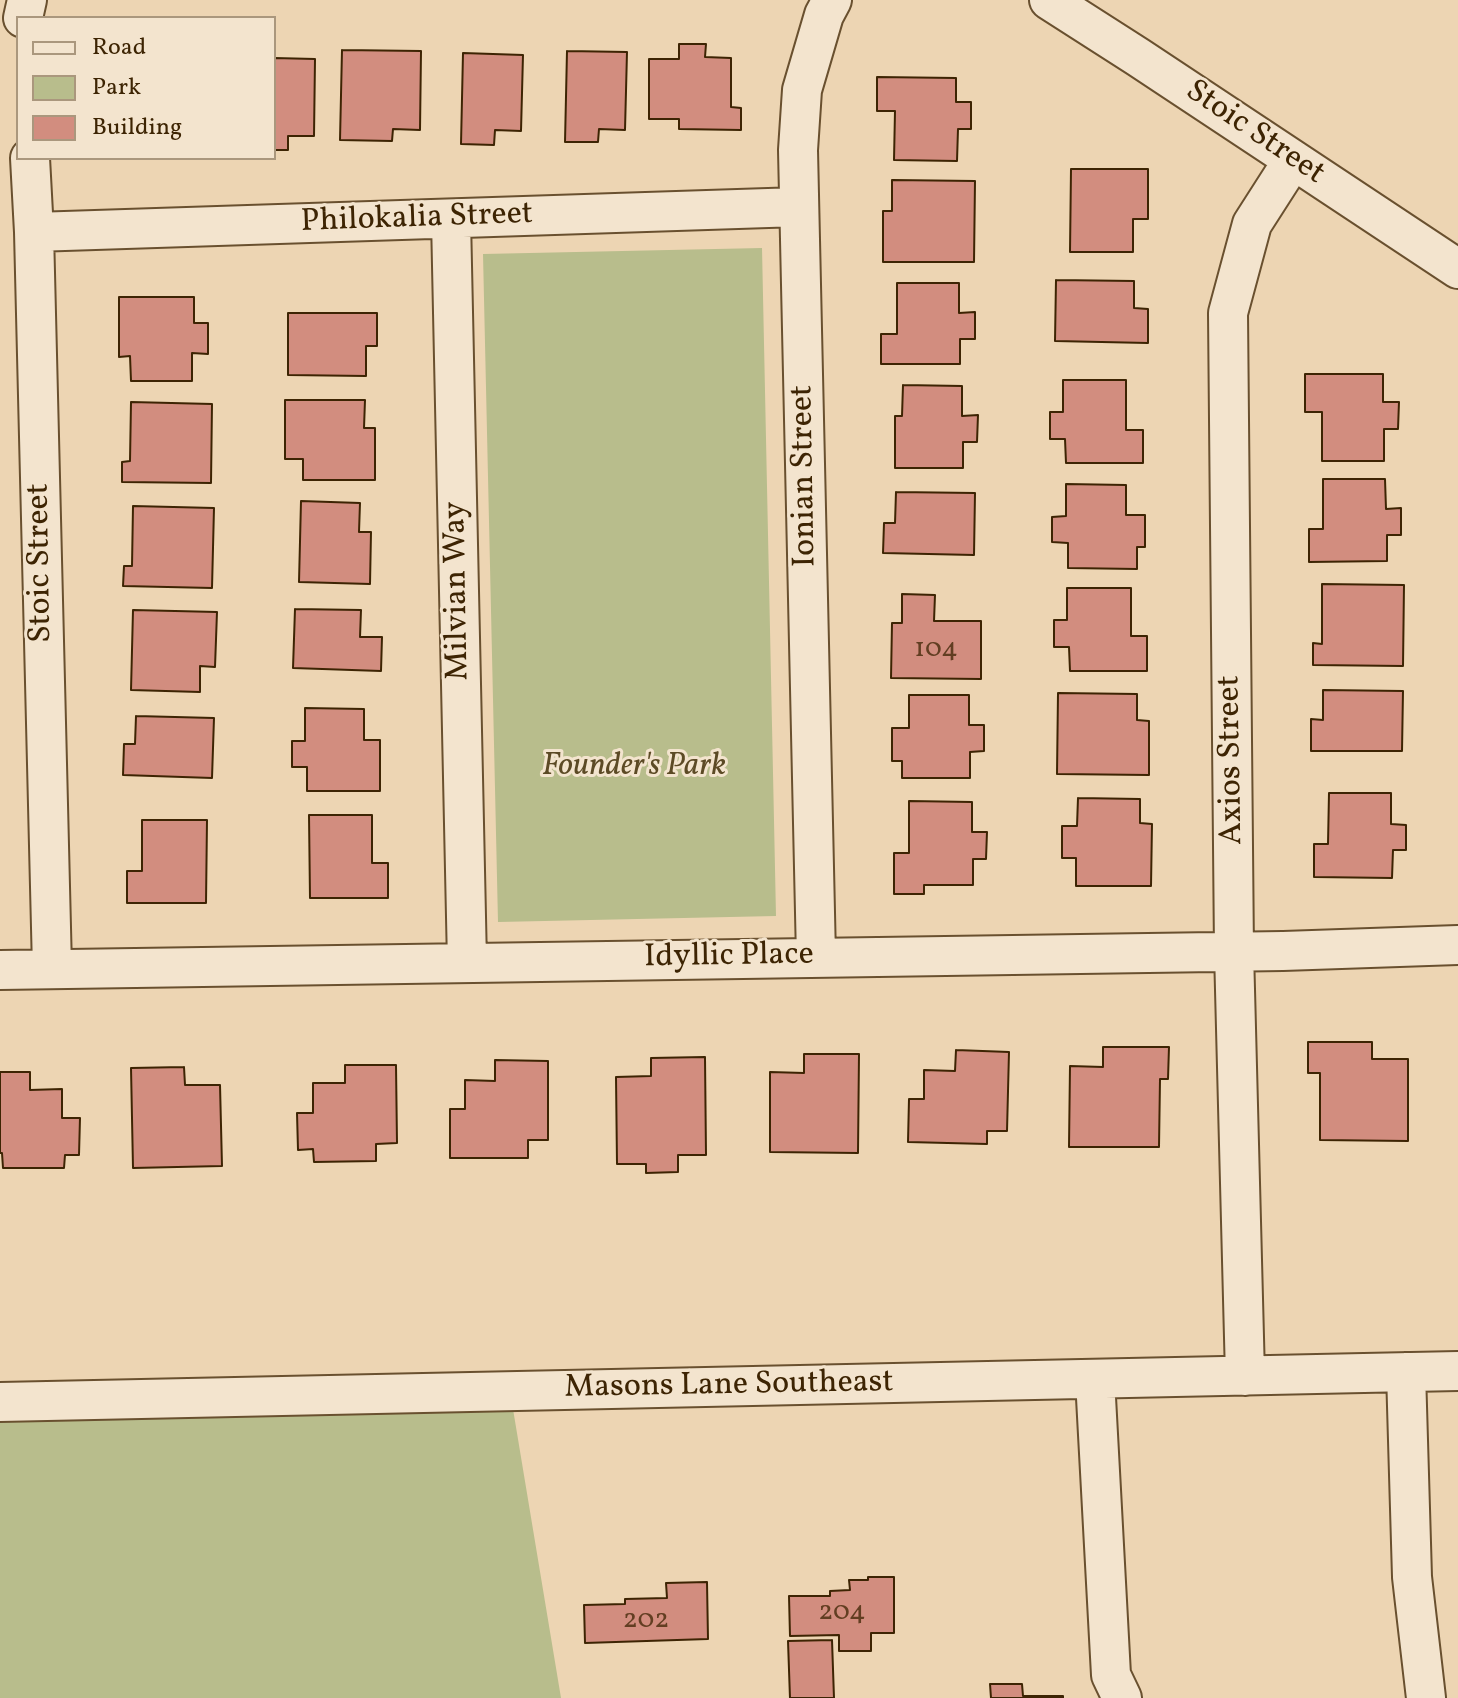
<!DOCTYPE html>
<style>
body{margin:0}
#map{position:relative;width:1458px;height:1698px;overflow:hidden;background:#edd5b3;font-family:Vollkorn,serif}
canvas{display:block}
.legend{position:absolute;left:16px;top:16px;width:260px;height:144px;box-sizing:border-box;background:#f3e4ce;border:2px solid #aa977d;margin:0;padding:10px 14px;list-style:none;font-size:24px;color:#3d2403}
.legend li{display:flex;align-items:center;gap:16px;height:40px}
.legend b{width:40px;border:2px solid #aa977d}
</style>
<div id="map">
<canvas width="1458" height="1698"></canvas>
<ul class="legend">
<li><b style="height:10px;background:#f3e4ce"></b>Road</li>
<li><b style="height:22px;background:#b8bd8c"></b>Park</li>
<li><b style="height:22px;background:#d28d7f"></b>Building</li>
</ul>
</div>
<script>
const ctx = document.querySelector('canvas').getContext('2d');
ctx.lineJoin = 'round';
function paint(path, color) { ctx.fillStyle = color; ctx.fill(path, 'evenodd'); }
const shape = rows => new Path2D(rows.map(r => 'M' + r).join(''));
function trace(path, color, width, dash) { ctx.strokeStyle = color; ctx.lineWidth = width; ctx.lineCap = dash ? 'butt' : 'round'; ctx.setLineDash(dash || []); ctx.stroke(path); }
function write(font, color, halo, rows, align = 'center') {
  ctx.font = font + ' Vollkorn,serif'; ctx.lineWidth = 6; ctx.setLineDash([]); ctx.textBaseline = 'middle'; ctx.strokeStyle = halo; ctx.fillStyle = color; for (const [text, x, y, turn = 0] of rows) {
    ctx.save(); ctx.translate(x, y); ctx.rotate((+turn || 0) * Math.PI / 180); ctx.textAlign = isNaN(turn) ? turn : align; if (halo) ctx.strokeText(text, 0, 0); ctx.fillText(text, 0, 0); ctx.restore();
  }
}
paint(shape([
 [762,248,776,916,498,922,483,254],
 [510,1391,561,1698,0,1698,0,1404]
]), '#b8bd8c');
const building = shape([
 [679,44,706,44,705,57,731,58,731,107,741,108,741,130,679,129,679,119,649,119,649,59,679,59,679,44],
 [342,50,421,51,420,130,393,129,392,141,340,140,342,50],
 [567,51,627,52,625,130,599,129,598,142,565,142,567,51],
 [463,53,523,55,521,131,495,130,494,145,461,144,463,53],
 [274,58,315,59,314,136,288,136,288,150,274,150,274,58],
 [877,77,956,78,956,102,971,102,971,129,958,129,957,161,894,160,895,111,877,111,877,77],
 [1071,169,1148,169,1148,219,1133,219,1133,252,1070,252,1071,169],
 [892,180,975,181,974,262,883,262,883,211,892,211,892,180],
 [1056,280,1134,281,1134,308,1148,309,1148,343,1055,341,1056,280],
 [897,283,959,283,959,313,975,312,975,339,960,339,960,364,881,364,881,334,897,334,897,283],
 [119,297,194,297,194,323,208,323,208,354,192,353,192,381,131,381,130,356,119,357,119,297],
 [288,313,377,313,377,346,366,346,366,376,288,375,288,313],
 [1305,374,1383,374,1383,402,1399,402,1398,429,1384,429,1384,461,1322,461,1322,412,1305,412,1305,374],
 [1063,380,1126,380,1126,430,1143,430,1143,463,1066,463,1065,439,1050,439,1050,412,1063,412,1063,380],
 [903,385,962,386,962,416,978,415,977,442,963,442,963,468,895,468,895,416,902,416,903,385],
 [285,400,365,400,364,428,375,428,375,480,303,480,303,459,285,459,285,400],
 [131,402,212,404,211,483,122,482,122,462,130,461,131,402],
 [1323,479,1385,479,1386,509,1401,508,1401,535,1387,535,1387,561,1309,562,1309,529,1323,529,1323,479],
 [1066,484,1126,485,1126,515,1145,515,1145,547,1137,547,1137,569,1068,568,1068,543,1052,542,1052,517,1066,516,1066,484],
 [896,492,975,493,974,555,883,553,884,523,895,523,896,492],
 [301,501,360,503,359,532,371,532,370,584,299,582,301,501],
 [133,506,214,508,212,588,123,586,124,566,132,566,133,506],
 [1322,584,1404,585,1403,666,1313,665,1313,643,1322,644,1322,584],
 [1067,588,1131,588,1131,636,1147,636,1147,671,1070,671,1069,647,1054,647,1054,620,1067,620,1067,588],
 [902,594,935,595,934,621,981,621,981,679,891,678,892,623,902,623,902,594],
 [295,609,361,610,360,637,382,637,381,671,293,668,295,609],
 [133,610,217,612,215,667,200,666,200,692,131,690,133,610],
 [1323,690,1403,691,1402,751,1311,751,1311,719,1323,720,1323,690],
 [1058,693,1137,694,1137,720,1149,721,1149,775,1057,774,1058,693],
 [909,695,969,695,969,725,984,725,984,751,970,752,970,778,902,778,902,761,892,761,892,728,909,728,909,695],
 [305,708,364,709,364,740,380,740,380,791,307,791,307,767,292,767,292,741,305,741,305,708],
 [136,716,214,718,212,778,123,775,124,744,135,744,136,716],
 [1329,793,1391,793,1391,824,1406,825,1406,850,1393,850,1392,878,1314,877,1314,844,1328,844,1329,793],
 [1078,798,1140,799,1140,823,1152,824,1151,886,1076,886,1076,858,1062,858,1062,826,1077,826,1078,798],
 [909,801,972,802,972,832,987,832,986,859,973,859,973,885,924,885,924,894,894,894,894,853,909,853,909,801],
 [309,815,372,815,372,863,388,863,388,898,310,898,309,815],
 [142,820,207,820,206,903,127,903,127,871,142,871,142,820],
 [1308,1042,1372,1042,1372,1059,1408,1059,1408,1141,1320,1140,1320,1073,1308,1073,1308,1042],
 [1103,1047,1169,1047,1168,1079,1160,1079,1159,1147,1069,1147,1070,1066,1103,1067,1103,1047],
 [956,1050,1009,1052,1007,1131,987,1131,987,1144,908,1142,909,1099,924,1099,924,1070,955,1071,956,1050],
 [804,1054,859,1054,858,1153,770,1152,770,1072,804,1073,804,1054],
 [705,1057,706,1155,678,1155,678,1172,646,1173,646,1164,617,1164,616,1077,651,1076,651,1058,705,1057],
 [495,1060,548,1061,548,1140,528,1140,528,1158,450,1158,450,1109,465,1109,465,1080,495,1081,495,1060],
 [345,1065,396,1065,397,1143,376,1144,376,1161,314,1162,313,1149,298,1150,297,1113,313,1113,313,1083,345,1083,345,1065],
 [184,1067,185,1085,220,1085,222,1166,133,1168,131,1068,184,1067],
 [0,1072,30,1072,30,1090,62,1089,62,1118,80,1118,79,1155,65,1155,64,1168,3,1168,2,1153,0,1153,0,1072],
 [868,1577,894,1577,894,1633,871,1633,871,1651,839,1651,839,1635,790,1636,789,1596,830,1596,830,1591,850,1590,849,1580,868,1580,868,1577],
 [707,1582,708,1639,585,1643,584,1605,625,1604,625,1599,667,1598,666,1583,707,1582],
 [832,1640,834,1698,790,1698,788,1641,832,1640],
 [990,1684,1022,1684,1023,1696,1063,1696,1063,1698,991,1698,990,1684]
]);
paint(building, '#d28d7f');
trace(building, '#3d2403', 2);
const minor = shape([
 [1049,0,1138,57,1458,269],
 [23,18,27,0],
 [30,158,34,232,52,968],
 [451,219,467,963],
 [34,232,799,207],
 [816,957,798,150,802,90,824,15,832,0],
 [0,970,1283,951,1458,945],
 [1406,1372,1412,1577,1426,1698],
 [1245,1376,1234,951,1228,313,1252,224,1293,160],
 [1095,1379,1111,1675,1122,1698],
 [0,1402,1458,1371]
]);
trace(minor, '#69502f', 42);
trace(minor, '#f3e4ce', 38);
write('28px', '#623e22', null, [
 ["104",936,651],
 ["204",842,1614],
 ["202",646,1622]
]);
write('32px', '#3d2403', '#f3e4ce', [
 ["Stoic Street",1254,134,34],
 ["Philokalia Street",417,220,-2],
 ["Ionian Street",806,476,-91],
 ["Stoic Street",42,563,-91],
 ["Milvian Way",459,591,-91],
 ["Axios Street",1233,760,-91],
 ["Idyllic Place",729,958,-1],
 ["Masons Lane Southeast",729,1387,-1]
]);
write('italic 32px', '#5c4a25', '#f3e4ce', [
 ["Founder's Park",634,768]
]);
</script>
